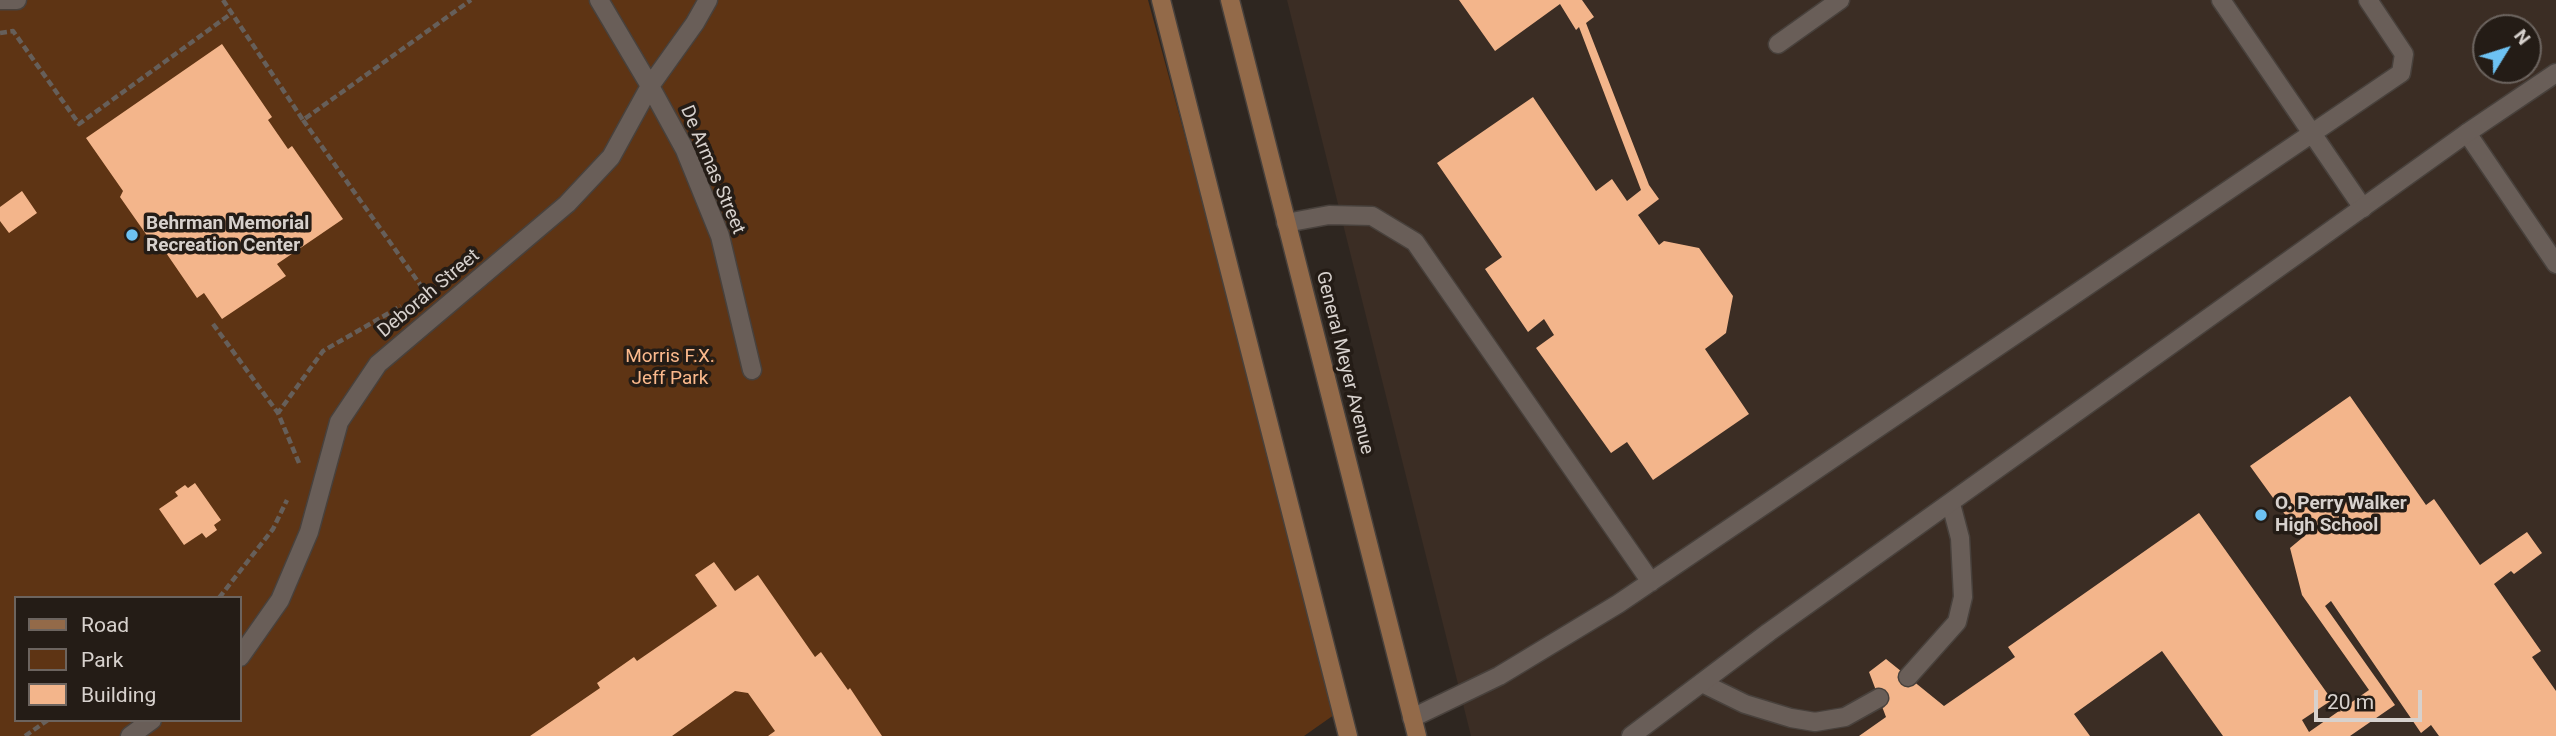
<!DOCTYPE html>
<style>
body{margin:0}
#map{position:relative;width:2556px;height:736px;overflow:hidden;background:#2e2620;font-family:Roboto,sans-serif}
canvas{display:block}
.legend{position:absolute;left:14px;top:596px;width:228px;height:126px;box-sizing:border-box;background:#241c16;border:2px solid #6c645f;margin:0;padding:9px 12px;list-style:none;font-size:21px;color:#d7d1cd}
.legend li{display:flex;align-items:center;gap:14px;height:35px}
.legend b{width:35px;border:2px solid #6c645f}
.north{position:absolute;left:2472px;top:14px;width:70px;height:70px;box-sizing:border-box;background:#241c16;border:2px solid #6c645f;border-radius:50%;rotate:52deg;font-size:19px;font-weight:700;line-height:28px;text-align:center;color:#d7d1cd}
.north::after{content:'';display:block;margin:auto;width:24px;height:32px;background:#6dc2f3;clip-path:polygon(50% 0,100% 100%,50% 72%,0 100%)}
.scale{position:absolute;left:2314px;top:690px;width:108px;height:32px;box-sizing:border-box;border:4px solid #d7d1cd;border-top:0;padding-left:9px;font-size:21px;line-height:24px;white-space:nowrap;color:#d7d1cd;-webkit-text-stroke:5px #241c16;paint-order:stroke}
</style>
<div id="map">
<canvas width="2556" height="736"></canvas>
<ul class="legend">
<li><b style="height:9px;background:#936a49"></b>Road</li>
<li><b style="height:19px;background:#5e3414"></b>Park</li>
<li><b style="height:19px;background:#f3b58b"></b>Building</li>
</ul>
<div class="north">N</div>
<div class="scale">20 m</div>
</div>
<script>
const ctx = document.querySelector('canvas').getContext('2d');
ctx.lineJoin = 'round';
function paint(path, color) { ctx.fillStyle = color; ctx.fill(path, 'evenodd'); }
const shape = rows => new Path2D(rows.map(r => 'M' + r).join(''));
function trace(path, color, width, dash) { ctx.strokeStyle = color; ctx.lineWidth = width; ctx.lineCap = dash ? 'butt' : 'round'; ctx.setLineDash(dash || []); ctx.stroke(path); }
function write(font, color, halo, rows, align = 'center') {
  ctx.font = font + ' Roboto,sans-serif'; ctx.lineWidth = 7; ctx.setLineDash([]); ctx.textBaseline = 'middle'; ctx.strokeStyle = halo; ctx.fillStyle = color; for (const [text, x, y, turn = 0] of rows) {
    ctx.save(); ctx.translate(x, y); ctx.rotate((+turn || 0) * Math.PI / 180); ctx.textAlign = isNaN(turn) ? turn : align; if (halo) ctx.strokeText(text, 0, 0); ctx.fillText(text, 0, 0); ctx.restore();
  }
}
paint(shape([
 [1287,0,2556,0,2556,736,1471,736],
 [2486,28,2528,28,2528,70,2486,70]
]), '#3b2d24');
paint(shape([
 [0,0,1148,0,1341,710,1304,736,0,736],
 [16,598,240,598,240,720,16,720]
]), '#5e3414');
paint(shape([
 [1459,0,1582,0,1594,17,1586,23,1649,185,1659,199,1638,215,1659,245,1664,241,1699,248,1733,296,1726,333,1705,349,1749,414,1653,480,1627,442,1611,453,1536,348,1554,335,1544,319,1528,332,1485,269,1502,257,1437,163,1533,97,1596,191,1612,179,1627,201,1641,190,1579,27,1576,30,1560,4,1495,51],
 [222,44,272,117,268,120,288,149,292,146,343,219,277,264,286,276,222,319,204,293,197,298,160,244,155,247,120,197,123,191,86,138],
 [22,191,37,213,9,233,0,221,0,207],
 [2350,396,2426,505,2434,499,2480,565,2527,532,2542,553,2514,574,2511,571,2494,584,2541,651,2532,657,2556,691,2556,736,2439,736,2431,725,2421,733,2331,601,2325,606,2395,705,2350,736,2223,736,2162,651,2074,714,2090,736,1859,736,1886,717,1869,672,1886,659,1944,706,2015,657,2008,647,2199,513,2332,700,2302,720,2309,732,2369,690,2302,595,2290,548,2302,538,2250,466],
 [195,483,221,520,214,525,217,530,206,538,202,533,184,545,159,509,178,496,175,492,185,485,188,488],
 [714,562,735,591,758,575,815,657,821,652,848,690,850,688,882,736,768,736,775,731,748,693,735,691,672,736,530,736,600,688,597,683,634,657,637,661,717,606,695,575]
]), '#f3b58b');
const service = shape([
 [2221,0,2363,208],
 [1778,44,1840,0],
 [2467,133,2556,264],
 [1286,223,1329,215,1372,216,1415,242,1651,582],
 [1908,677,1957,622,1963,597,1960,538,1951,504],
 [1702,683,1745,704,1791,718,1815,722,1845,717,1879,698],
 [1412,718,1499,676,1618,604,2401,73,2404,54,2368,0]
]);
const minor = shape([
 [0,0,17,0],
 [599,0,650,86,685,150,720,236,752,370],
 [240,657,280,600,309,532,339,422,378,364,567,204,611,157,650,86,695,23,708,0],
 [130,736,152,720],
 [1631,736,1769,632,2467,133,2556,73]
]);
const secondary = shape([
 [1161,0,1348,736],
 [1230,0,1417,736]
]);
trace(service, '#48413c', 21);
trace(minor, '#48413c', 21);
trace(secondary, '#48413c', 21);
trace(shape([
 [223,0,303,120,471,0],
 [0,33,13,31,79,124,232,13],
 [303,120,424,290],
 [213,324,278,413],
 [299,463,278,413,323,351,401,306],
 [219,598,273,529,287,500],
 [25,736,48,720]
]), '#665f5a', 4.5, [7, 3.5]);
trace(service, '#695e58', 18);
trace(minor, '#695e58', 18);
trace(secondary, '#936a49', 18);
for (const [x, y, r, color] of [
 [132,235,7,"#6dc2f3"],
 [2261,515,7,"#6dc2f3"]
]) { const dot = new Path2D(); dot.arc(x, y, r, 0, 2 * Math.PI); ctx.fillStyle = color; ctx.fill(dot); trace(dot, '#241c16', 2.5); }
write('19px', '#d7d1cd', '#241c16', [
 ["De Armas Street",712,170,67],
 ["Deborah Street",429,294,-40],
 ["General Meyer Avenue",1344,363,76]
]);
write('bold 19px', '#d7d1cd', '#241c16', [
 ["Behrman Memorial",146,224],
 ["Recreation Center",146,246],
 ["O. Perry Walker",2275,504],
 ["High School",2275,526]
], 'left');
write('19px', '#fbb98c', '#241c16', [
 ["Morris F.X.",670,357],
 ["Jeff Park",670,379]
]);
</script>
